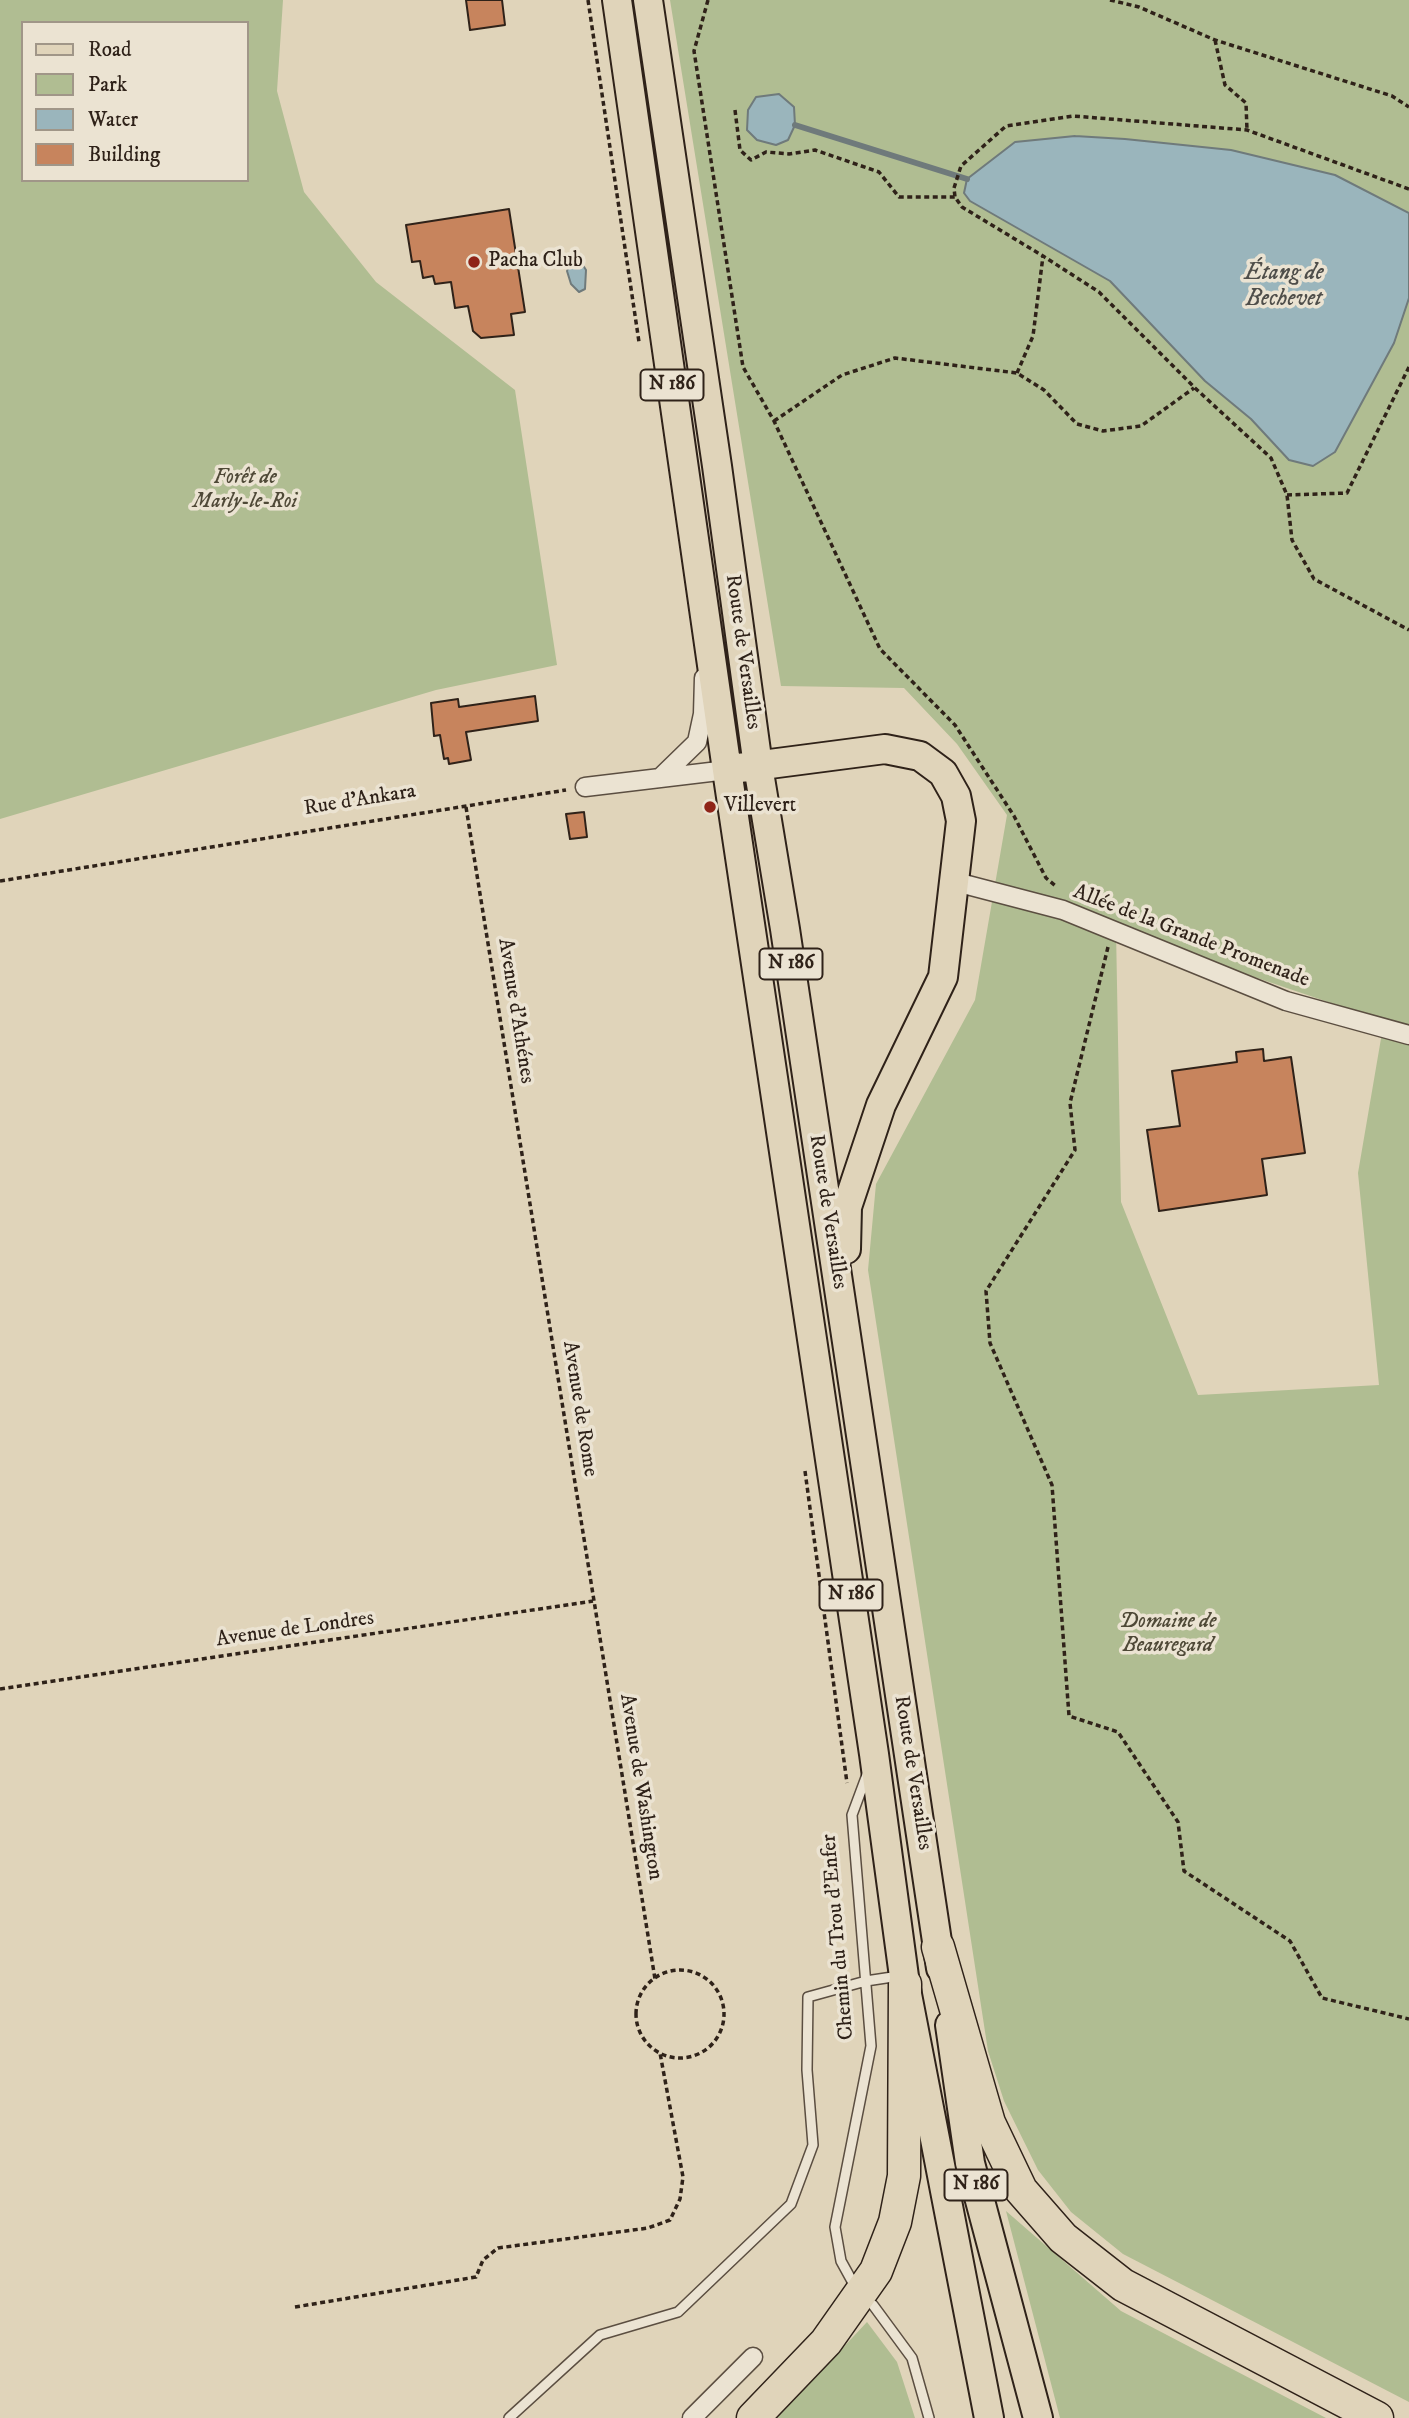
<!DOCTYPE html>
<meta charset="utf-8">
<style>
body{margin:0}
#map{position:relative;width:1409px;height:2418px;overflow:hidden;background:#e0d4ba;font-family:"IM FELL DW Pica",serif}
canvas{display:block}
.legend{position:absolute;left:21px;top:21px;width:228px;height:161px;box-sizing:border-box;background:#ebe3d2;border:2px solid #a09688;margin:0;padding:9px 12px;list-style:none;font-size:21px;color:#2f2219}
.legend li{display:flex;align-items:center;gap:14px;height:35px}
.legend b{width:35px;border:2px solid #a09688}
</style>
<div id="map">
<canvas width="1409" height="2418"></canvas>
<ul class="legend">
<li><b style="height:9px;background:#e0d4ba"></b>Road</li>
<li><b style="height:19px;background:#b0bd92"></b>Park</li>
<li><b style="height:19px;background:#9ab5bc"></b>Water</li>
<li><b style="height:19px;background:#c7845d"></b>Building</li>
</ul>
</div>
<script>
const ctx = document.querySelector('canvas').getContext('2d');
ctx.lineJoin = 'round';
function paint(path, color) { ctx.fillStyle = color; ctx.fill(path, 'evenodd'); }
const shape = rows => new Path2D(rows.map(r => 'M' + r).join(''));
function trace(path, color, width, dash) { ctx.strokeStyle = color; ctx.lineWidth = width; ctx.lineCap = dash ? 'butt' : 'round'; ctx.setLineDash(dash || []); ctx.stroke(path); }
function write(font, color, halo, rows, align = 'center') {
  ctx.font = font + ' "IM FELL DW Pica",serif'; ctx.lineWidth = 7; ctx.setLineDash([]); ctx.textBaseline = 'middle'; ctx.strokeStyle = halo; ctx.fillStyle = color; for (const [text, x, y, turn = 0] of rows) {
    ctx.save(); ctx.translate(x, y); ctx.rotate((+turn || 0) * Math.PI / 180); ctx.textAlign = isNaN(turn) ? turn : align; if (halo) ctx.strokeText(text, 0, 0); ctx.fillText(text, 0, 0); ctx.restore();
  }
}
paint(shape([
 [0,0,283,0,277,91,304,192,376,282,515,390,557,665,436,690,0,819],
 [23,23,247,23,247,180,23,180],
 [670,0,1409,0,1409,213,1335,175,1231,150,1125,139,970,201,1110,281,1205,381,1251,419,1289,460,1394,343,1409,298,1409,2402,1123,2254,1071,2212,1038,2170,1004,2101,988,2051,868,1270,876,1184,975,1000,1007,815,957,744,904,688,781,686],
 [1116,930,1384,1021,1358,1173,1379,1385,1198,1395,1121,1202],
 [1006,2211,1121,2311,1326,2418,1060,2418],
 [867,2322,897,2362,915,2418,777,2418]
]), '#b0bd92');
const water = shape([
 [779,94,794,107,795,125,788,140,776,145,757,140,747,130,748,110,756,97,779,94],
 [1075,136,1125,139,1231,150,1335,175,1409,213,1409,298,1394,343,1335,452,1313,466,1289,460,1251,419,1205,381,1110,281,970,201,964,193,967,179,1015,142,1075,136],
 [573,256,577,256,586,270,585,289,579,292,571,284,567,271,573,256]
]);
paint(water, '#9ab5bc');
trace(water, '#6f7a7b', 2);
trace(shape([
 [795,125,967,179]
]), '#6f7a7b', 6);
const building = shape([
 [466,0,502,0,505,25,470,30,466,0],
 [509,209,525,312,511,314,514,335,481,338,473,331,468,306,455,308,451,282,435,284,433,276,423,278,420,261,412,262,406,225,509,209],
 [535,696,538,721,466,732,471,760,449,764,448,758,444,759,440,735,434,736,431,703,458,699,459,707,535,696],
 [584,812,587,837,570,839,566,814,584,812],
 [1263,1049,1264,1061,1291,1057,1305,1153,1262,1159,1267,1195,1159,1211,1147,1130,1180,1126,1172,1071,1237,1062,1236,1052,1263,1049]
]);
paint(building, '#c7845d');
trace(building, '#2f2219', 2);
const service = shape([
 [852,2281,841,2261,835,2227,871,2046,852,1815,868,1772],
 [873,2305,912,2358,929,2418],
 [509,2418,600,2335,678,2312,791,2204,813,2145,807,2070,808,1997,866,1981,899,1976]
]);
const minor = shape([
 [660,778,697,742,703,714,704,678],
 [585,787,727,770],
 [956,882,1063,910,1286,1001,1409,1035],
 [692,2418,753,2357]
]);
const primary = shape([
 [617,0,727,770,874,1754,905,1984,989,2418],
 [648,0,717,466,758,766,785,929,941,1968],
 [739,768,885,749,920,756,943,773,956,796,961,821,943,977,881,1105,847,1207,846,1249],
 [950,2025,970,2163,1038,2418]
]);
const motorway = shape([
 [938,1947,989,2123,1021,2190,1063,2238,1123,2285,1377,2418],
 [753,2418,826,2342,876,2271,895,2222,904,2176,905,1984]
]);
trace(service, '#5b4e41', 12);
trace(minor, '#5b4e41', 21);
trace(primary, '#2f2219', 32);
trace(motorway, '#2f2219', 35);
trace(shape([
 [588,0,639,342],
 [708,0,694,51,743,367,774,421,880,649,955,725,1014,816,1046,878,1057,887],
 [1110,0,1139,7,1215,40,1392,96,1409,107],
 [1215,40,1225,85,1246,103,1247,130],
 [735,110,740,150,751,160,766,152,789,154,815,150,879,172,899,197,955,197],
 [1409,189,1247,130,1073,116,1006,126,961,166,954,188,955,197,962,207,1043,256,1099,292,1195,388,1271,458,1287,495,1292,540,1314,579,1409,630],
 [1017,373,1033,336,1043,256],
 [774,421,842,375,895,358,1017,373,1044,390,1077,424,1103,431,1141,426,1194,388],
 [1287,495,1347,493,1409,367],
 [466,807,655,1979],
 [0,881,566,790],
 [1108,947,1070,1103,1075,1150,986,1291,990,1343,1052,1485,1069,1716,1118,1732,1178,1822,1184,1871,1290,1941,1322,1998,1409,2019],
 [805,1471,847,1783],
 [0,1689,593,1601],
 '636 2014a44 44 0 1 1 88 0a44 44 0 1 1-88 0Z',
 [295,2307,476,2277,483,2260,498,2248,648,2228,670,2220,680,2199,683,2177,660,2053]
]), '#2f2219', 3.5, [5, 3.5]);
trace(service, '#ebe3d2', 9);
trace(minor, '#ebe3d2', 18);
trace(primary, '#e0d4ba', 28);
trace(motorway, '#e0d4ba', 32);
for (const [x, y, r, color] of [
 [474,262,7,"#8f2418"],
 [710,807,7,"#8f2418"]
]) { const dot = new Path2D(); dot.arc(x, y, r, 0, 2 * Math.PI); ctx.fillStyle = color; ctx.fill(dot); trace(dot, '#ebe3d2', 2.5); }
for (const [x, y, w] of [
 [672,385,63],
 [791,964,63],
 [851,1595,63],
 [976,2185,63]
]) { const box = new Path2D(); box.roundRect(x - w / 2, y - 15.5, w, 31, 5); ctx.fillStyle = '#ebe3d2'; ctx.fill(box); trace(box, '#2f2219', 2); }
write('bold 19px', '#2f2219', null, [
 ["N 186",672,385],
 ["N 186",791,964],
 ["N 186",851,1595],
 ["N 186",976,2185]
]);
write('21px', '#2f2219', '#ebe3d2', [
 ["Pacha Club",488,262],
 ["Villevert",724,807]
], 'left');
write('italic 21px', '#4f4937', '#ebe3d2', [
 ["Forêt de",245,479],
 ["Marly-le-Roi",245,503],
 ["Domaine de",1168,1623],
 ["Beauregard",1168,1647]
]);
write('21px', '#2f2219', '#ebe3d2', [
 ["Route de Versailles",742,652,82],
 ["Rue d'Ankara",360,801,-9],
 ["Allée de la Grande Promenade",1191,937,21],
 ["Avenue d'Athénes",515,1011,81],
 ["Route de Versailles",827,1212,81],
 ["Avenue de Rome",579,1409,81],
 ["Avenue de Londres",295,1630,-8],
 ["Route de Versailles",912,1773,81],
 ["Avenue de Washington",640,1787,81],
 ["Chemin du Trou d'Enfer",839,1937,-95]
]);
write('italic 23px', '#4f4e4a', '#ebe3d2', [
 ["Étang de",1284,274],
 ["Bechevet",1284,300]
]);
</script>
